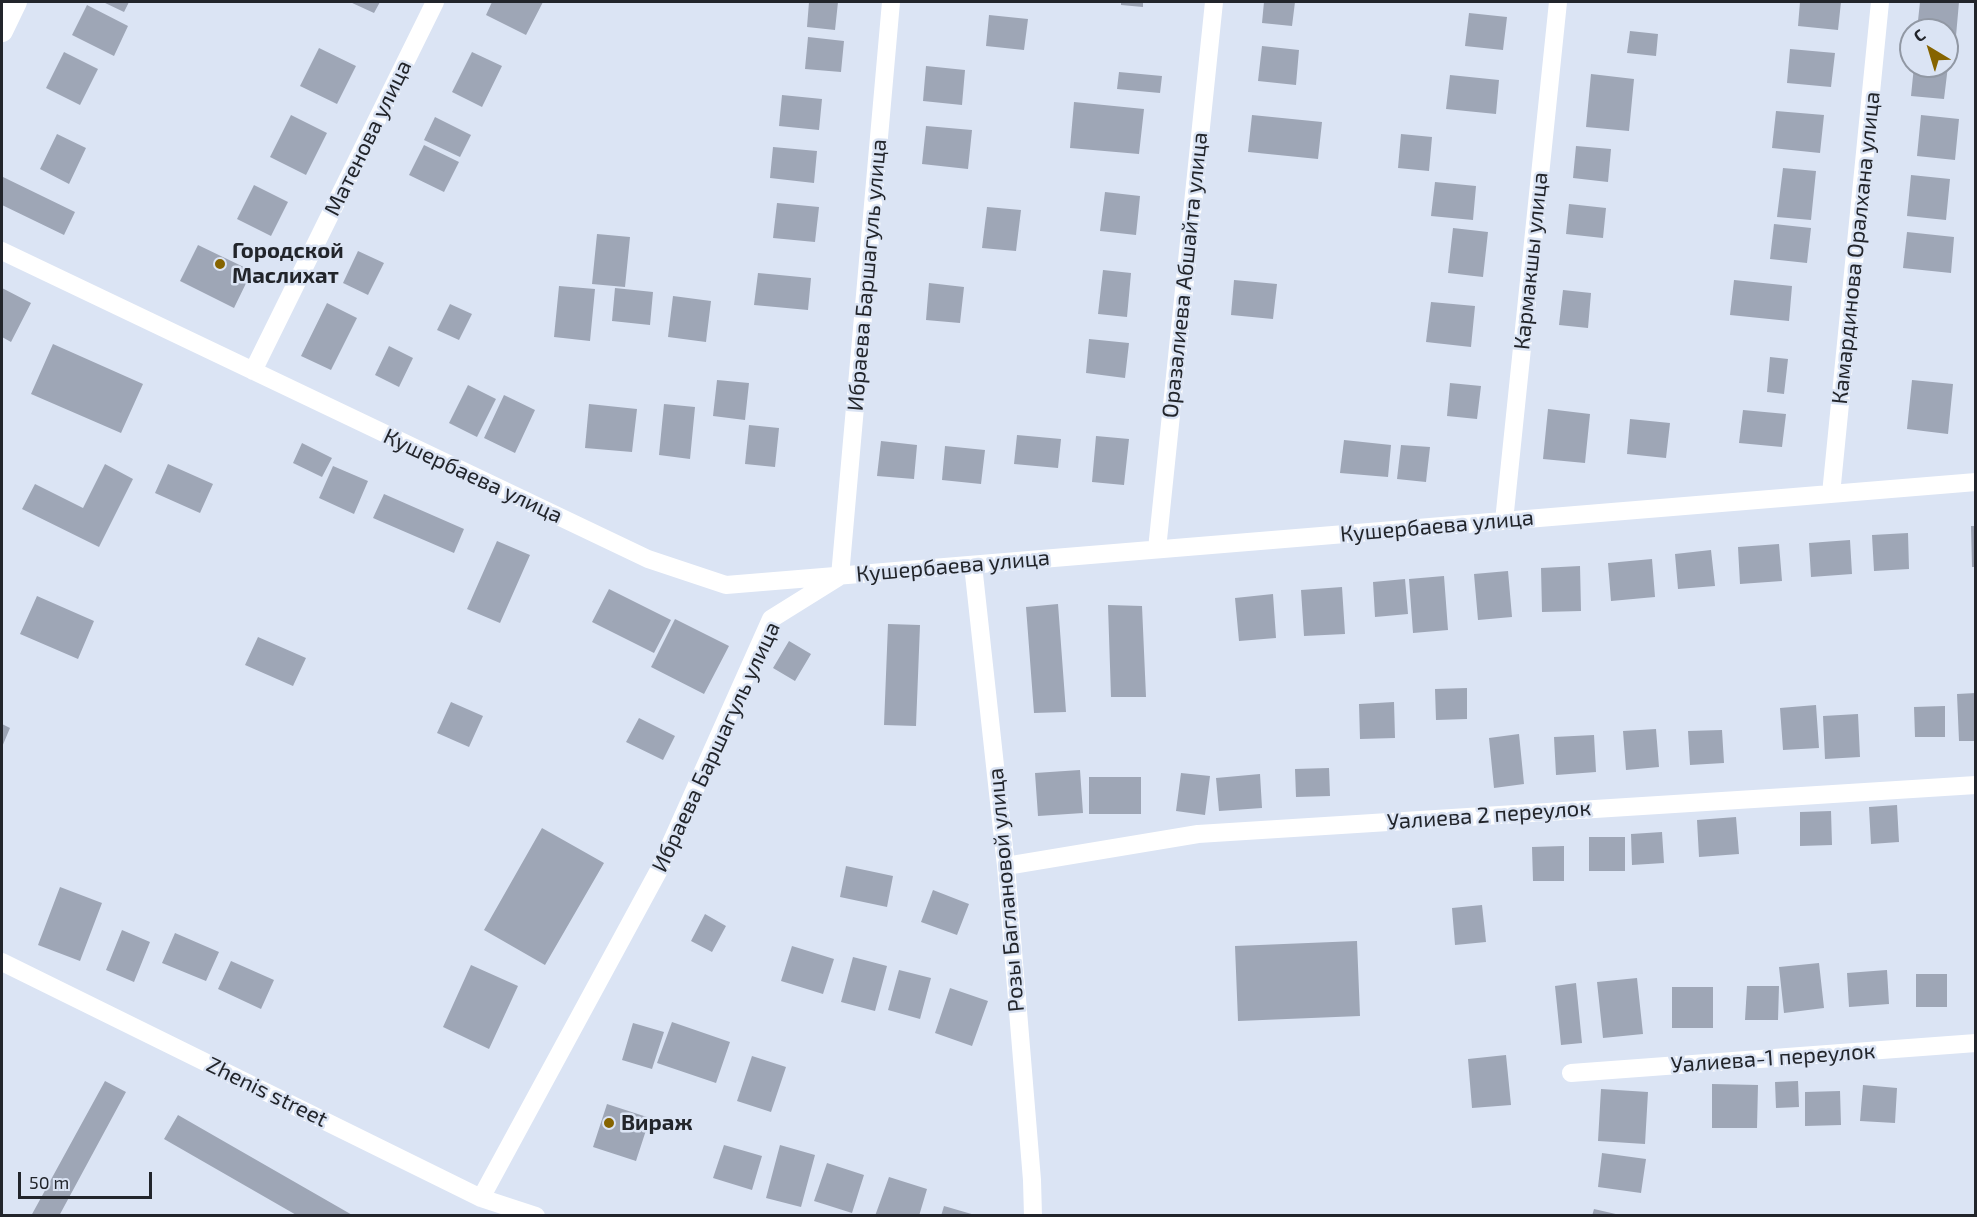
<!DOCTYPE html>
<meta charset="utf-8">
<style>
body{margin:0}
#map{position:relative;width:1977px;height:1217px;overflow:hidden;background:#dbe4f4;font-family:"Exo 2",sans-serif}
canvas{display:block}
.frame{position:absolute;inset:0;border:3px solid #22252b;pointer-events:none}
.north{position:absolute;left:1899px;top:18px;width:60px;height:60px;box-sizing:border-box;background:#dbe4f4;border:2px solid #9198a4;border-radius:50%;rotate:322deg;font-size:16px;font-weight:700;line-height:24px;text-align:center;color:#22252b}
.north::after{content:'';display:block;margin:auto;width:21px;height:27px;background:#866400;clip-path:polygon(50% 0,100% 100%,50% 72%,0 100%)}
.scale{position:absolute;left:18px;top:1172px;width:134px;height:27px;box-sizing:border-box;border:3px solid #22252b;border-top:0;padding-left:8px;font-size:18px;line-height:21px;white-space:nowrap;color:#22252b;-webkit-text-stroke:4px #dbe4f4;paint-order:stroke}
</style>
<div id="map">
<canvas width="1977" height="1217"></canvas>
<div class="frame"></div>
<div class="north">С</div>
<div class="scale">50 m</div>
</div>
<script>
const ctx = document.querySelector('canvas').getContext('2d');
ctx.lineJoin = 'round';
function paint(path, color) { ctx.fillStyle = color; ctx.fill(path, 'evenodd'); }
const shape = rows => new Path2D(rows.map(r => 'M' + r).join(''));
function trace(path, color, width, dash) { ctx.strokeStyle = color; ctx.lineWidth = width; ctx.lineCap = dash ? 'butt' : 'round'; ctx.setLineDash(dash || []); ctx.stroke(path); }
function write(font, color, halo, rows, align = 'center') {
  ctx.font = font + ' "Exo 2",sans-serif'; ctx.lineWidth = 5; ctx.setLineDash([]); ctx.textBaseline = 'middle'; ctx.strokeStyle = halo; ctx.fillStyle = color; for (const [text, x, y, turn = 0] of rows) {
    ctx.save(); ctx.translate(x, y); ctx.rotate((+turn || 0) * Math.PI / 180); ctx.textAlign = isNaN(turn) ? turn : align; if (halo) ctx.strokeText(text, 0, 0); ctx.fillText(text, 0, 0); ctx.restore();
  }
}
paint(shape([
 [103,2,129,2,124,12],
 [350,2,380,2,374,13],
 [492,2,543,2,526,35,486,15],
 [809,2,838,2,835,30,807,27],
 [1121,2,1143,2,1143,7,1121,5],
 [1264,2,1295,2,1292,26,1262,23],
 [1800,2,1841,2,1838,30,1798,26],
 [1920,2,1959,2,1956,36,1947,36,1947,30,1917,30],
 [87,5,128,26,114,56,72,35],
 [1469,13,1507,17,1503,50,1465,46],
 [989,15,1028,19,1024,50,986,46],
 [1630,31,1658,34,1656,56,1627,53],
 [808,37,844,41,841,72,805,69],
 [1262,46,1299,50,1296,85,1258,81],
 [319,48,356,66,337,104,300,86],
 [1790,49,1835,53,1831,87,1787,83],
 [64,52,98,69,80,105,46,88],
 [472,52,502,66,482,107,452,92],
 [926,66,965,70,962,105,923,101],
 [1914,66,1948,66,1944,99,1911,96],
 [1119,72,1162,76,1160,93,1117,89],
 [1591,74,1634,79,1629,131,1586,127],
 [1450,75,1499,80,1496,114,1446,109],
 [782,95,822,99,819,130,779,126],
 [1074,102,1144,109,1139,154,1070,148],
 [1776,111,1824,115,1820,153,1772,148],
 [291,115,327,133,306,175,270,157],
 [1252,115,1322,122,1318,159,1248,152],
 [1921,115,1959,119,1955,160,1917,156],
 [435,117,471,135,460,157,424,140],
 [926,126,972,130,968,169,922,164],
 [57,134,86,148,69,184,40,169],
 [1401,134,1432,137,1429,171,1398,168],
 [424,145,459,162,444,192,409,175],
 [1576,146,1611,149,1608,182,1573,178],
 [773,147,817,151,814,183,770,178],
 [1783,168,1816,171,1811,220,1777,217],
 [1911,175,1950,179,1946,220,1907,216],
 [3,177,75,212,64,235,2,205,2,181],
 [1435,182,1476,186,1473,220,1431,216],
 [254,185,288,202,271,236,237,219],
 [1105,192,1140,196,1136,235,1100,231],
 [777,203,819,207,815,242,773,238],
 [1569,204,1606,208,1603,238,1566,234],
 [987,207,1021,210,1016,251,982,248],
 [1774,224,1811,228,1807,263,1770,259],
 [1453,228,1488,232,1483,277,1448,273],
 [1907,232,1954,237,1951,273,1903,268],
 [597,234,630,237,625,287,592,284],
 [198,245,252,271,234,308,180,281],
 [358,251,384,263,368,295,343,283],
 [1103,270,1131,273,1127,317,1098,314],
 [758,273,811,278,808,310,754,305],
 [1234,280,1277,284,1273,319,1231,315],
 [1734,280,1792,286,1789,321,1730,315],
 [929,283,964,287,960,323,926,320],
 [559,286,595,289,590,341,554,337],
 [2,288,31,303,11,342,2,337],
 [615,288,653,292,650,325,612,321],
 [1563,290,1591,293,1588,328,1559,325],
 [673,296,711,301,706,342,668,337],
 [1431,302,1475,306,1471,347,1426,342],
 [327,303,357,318,331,370,301,356],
 [450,304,472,314,459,340,437,330],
 [1089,339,1129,343,1125,378,1086,373],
 [53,344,143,384,121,433,31,394],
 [389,346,413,358,399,387,375,375],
 [1770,357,1788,359,1784,394,1767,392],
 [717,380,749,383,745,420,713,416],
 [1912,380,1953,384,1948,434,1907,429],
 [1450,383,1481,386,1477,419,1447,416],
 [468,385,496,399,477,437,449,423],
 [504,395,535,410,515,453,484,438],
 [589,404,637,409,632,452,585,448],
 [664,404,695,407,690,459,659,455],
 [1548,409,1590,414,1585,463,1543,459],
 [1743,410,1786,414,1782,447,1739,443],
 [1630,419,1670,423,1666,458,1627,454],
 [749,425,779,428,775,467,745,464],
 [1017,435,1061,439,1058,468,1014,464],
 [1096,436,1129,439,1124,485,1092,482],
 [1344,440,1391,445,1388,477,1340,473],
 [881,441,917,445,914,479,877,476],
 [302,443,332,458,322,477,293,463],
 [1401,445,1430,447,1426,482,1397,479],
 [945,446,985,450,981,484,942,480],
 [105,464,133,479,99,547,22,509,35,484,83,508],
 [168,464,213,484,200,513,155,493],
 [333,466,368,481,354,514,319,498],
 [384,494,464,529,454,553,373,518],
 [1971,526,1976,526,1976,567,1972,567],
 [1908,533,1909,569,1874,571,1872,535],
 [1850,540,1852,574,1811,577,1809,543],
 [497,541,530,555,500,623,467,609],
 [1779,544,1782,581,1740,584,1738,547],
 [1711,550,1715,586,1678,589,1675,554],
 [1652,559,1655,597,1611,601,1608,563],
 [1580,566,1581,611,1542,612,1541,568],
 [1508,571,1512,617,1478,620,1474,574],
 [1444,576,1448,630,1413,633,1409,579],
 [1405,579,1408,614,1375,617,1373,582],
 [1342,587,1345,634,1304,636,1301,590],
 [609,589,671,620,654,653,592,622],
 [1273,594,1276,638,1239,641,1235,598],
 [37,596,94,621,78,659,20,634],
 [1058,604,1066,712,1034,713,1026,607],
 [1108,605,1142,606,1146,697,1111,697],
 [675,619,729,646,704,694,651,667],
 [888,624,920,625,916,726,884,725],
 [258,637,306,658,293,686,245,665],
 [789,641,811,654,795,681,773,668],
 [1467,688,1467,719,1436,720,1435,689],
 [1976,693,1976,741,1959,741,1957,694],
 [451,702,483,716,469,747,437,733],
 [1394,702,1395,738,1360,739,1359,704],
 [1816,705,1819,748,1783,750,1780,708],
 [1945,706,1945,737,1915,737,1914,707],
 [1858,714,1860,757,1825,759,1823,716],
 [639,718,675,736,663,760,626,742],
 [2,724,10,728,2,747],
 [1656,729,1659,767,1626,770,1623,731],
 [1722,730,1724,763,1690,765,1688,731],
 [1519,734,1524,784,1494,788,1489,738],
 [1594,735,1596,772,1556,775,1554,737],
 [1329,768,1330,796,1296,797,1295,769],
 [1080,770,1083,813,1038,816,1035,773],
 [1181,773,1210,776,1205,815,1176,811],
 [1260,774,1262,808,1219,811,1216,778],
 [1089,777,1141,777,1141,814,1089,814],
 [1897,805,1899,842,1871,844,1869,807],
 [1831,811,1832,845,1800,846,1800,812],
 [1736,817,1739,854,1699,857,1697,820],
 [542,828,604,863,545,965,484,930],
 [1662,832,1664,863,1632,865,1631,834],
 [1589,837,1625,837,1625,871,1589,871],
 [1564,846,1564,881,1533,881,1532,847],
 [846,866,893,876,887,907,840,897],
 [60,887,102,903,80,961,38,945],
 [933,890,969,904,957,935,921,922],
 [1482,905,1486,942,1455,945,1452,908],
 [705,914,726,926,712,952,691,941],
 [122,930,150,942,134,982,106,970],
 [175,933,219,952,206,981,162,963],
 [1357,941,1360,1016,1238,1021,1235,946],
 [792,946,834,959,823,994,781,981],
 [853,957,887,966,875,1011,841,1002],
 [231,961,274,980,261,1009,218,989],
 [1819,963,1824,1008,1784,1013,1779,967],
 [471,965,518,986,489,1049,443,1027],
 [899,970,931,978,920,1019,888,1010],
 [1887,970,1889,1004,1849,1007,1847,973],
 [1916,974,1947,974,1947,1007,1916,1007],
 [1637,978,1643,1034,1603,1038,1597,982],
 [1576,983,1582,1043,1561,1045,1555,986],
 [1747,986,1779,986,1778,1020,1745,1020],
 [1672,987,1713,987,1713,1028,1672,1028],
 [950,988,988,1001,972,1046,935,1033],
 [672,1022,730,1042,716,1083,657,1063],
 [633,1023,664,1032,652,1069,622,1060],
 [1506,1055,1511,1105,1472,1108,1468,1059],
 [752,1056,786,1067,771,1112,737,1101],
 [105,1081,126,1092,59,1216,31,1216],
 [1798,1081,1799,1107,1776,1108,1775,1082],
 [1712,1084,1758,1085,1757,1128,1712,1128],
 [1863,1085,1897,1088,1895,1123,1860,1121],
 [1601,1089,1648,1092,1645,1144,1598,1141],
 [1840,1091,1841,1125,1805,1126,1805,1092],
 [607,1104,650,1118,636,1161,593,1147],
 [178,1115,354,1216,298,1216,164,1139],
 [724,1145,762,1156,752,1190,713,1178],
 [780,1145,815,1155,801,1207,766,1198],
 [1602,1153,1646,1159,1641,1193,1598,1187],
 [827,1163,864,1175,852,1213,814,1201],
 [889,1177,927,1189,919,1216,875,1216],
 [944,1206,975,1215,974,1216,941,1216],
 [1594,1209,1620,1215,1620,1216,1592,1216]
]), '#9ea6b6');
trace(shape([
 [2,251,648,559,726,585,1976,482],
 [253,371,435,2],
 [1831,494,1880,2],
 [1504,521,1558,2],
 [1157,549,1214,2],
 [973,565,1006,866,1032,1180,1033,1216],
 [1006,866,1198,834,1976,785],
 [2,962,481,1198,536,1216],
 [1571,1073,1976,1043],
 [481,1198,659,870,771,619,840,576,891,2]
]), '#fff', 18);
trace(shape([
 [2,31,16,2]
]), '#fff', 22);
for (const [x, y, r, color] of [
 [220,264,6,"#866400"],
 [609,1123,6,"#866400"]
]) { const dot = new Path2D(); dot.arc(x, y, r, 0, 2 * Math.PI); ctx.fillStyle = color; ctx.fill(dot); trace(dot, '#dbe4f4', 2); }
write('22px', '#22252b', '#dbe4f4', [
 ["Матенова улица",368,138,-64],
 ["Камардинова Оралхана улица",1856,248,-84],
 ["Кармакшы улица",1531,261,-84],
 ["Ибраева Баршагуль улица",867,275,-85],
 ["Оразалиева Абшайта улица",1185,275,-84],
 ["Кушербаева улица",473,476,25],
 ["Кушербаева улица",1437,526,-5],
 ["Кушербаева улица",953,566,-5],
 ["Ибраева Баршагуль улица",716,747,-65],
 ["Уалиева 2 переулок",1489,815,-4],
 ["Розы Баглановой улица",1006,890,-95],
 ["Уалиева-1 переулок",1773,1058,-4],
 ["Zhenis street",267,1092,26]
]);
write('bold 22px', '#22252b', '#dbe4f4', [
 ["Городской",232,251],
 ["Маслихат",232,276],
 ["Вираж",621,1123]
], 'left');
</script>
